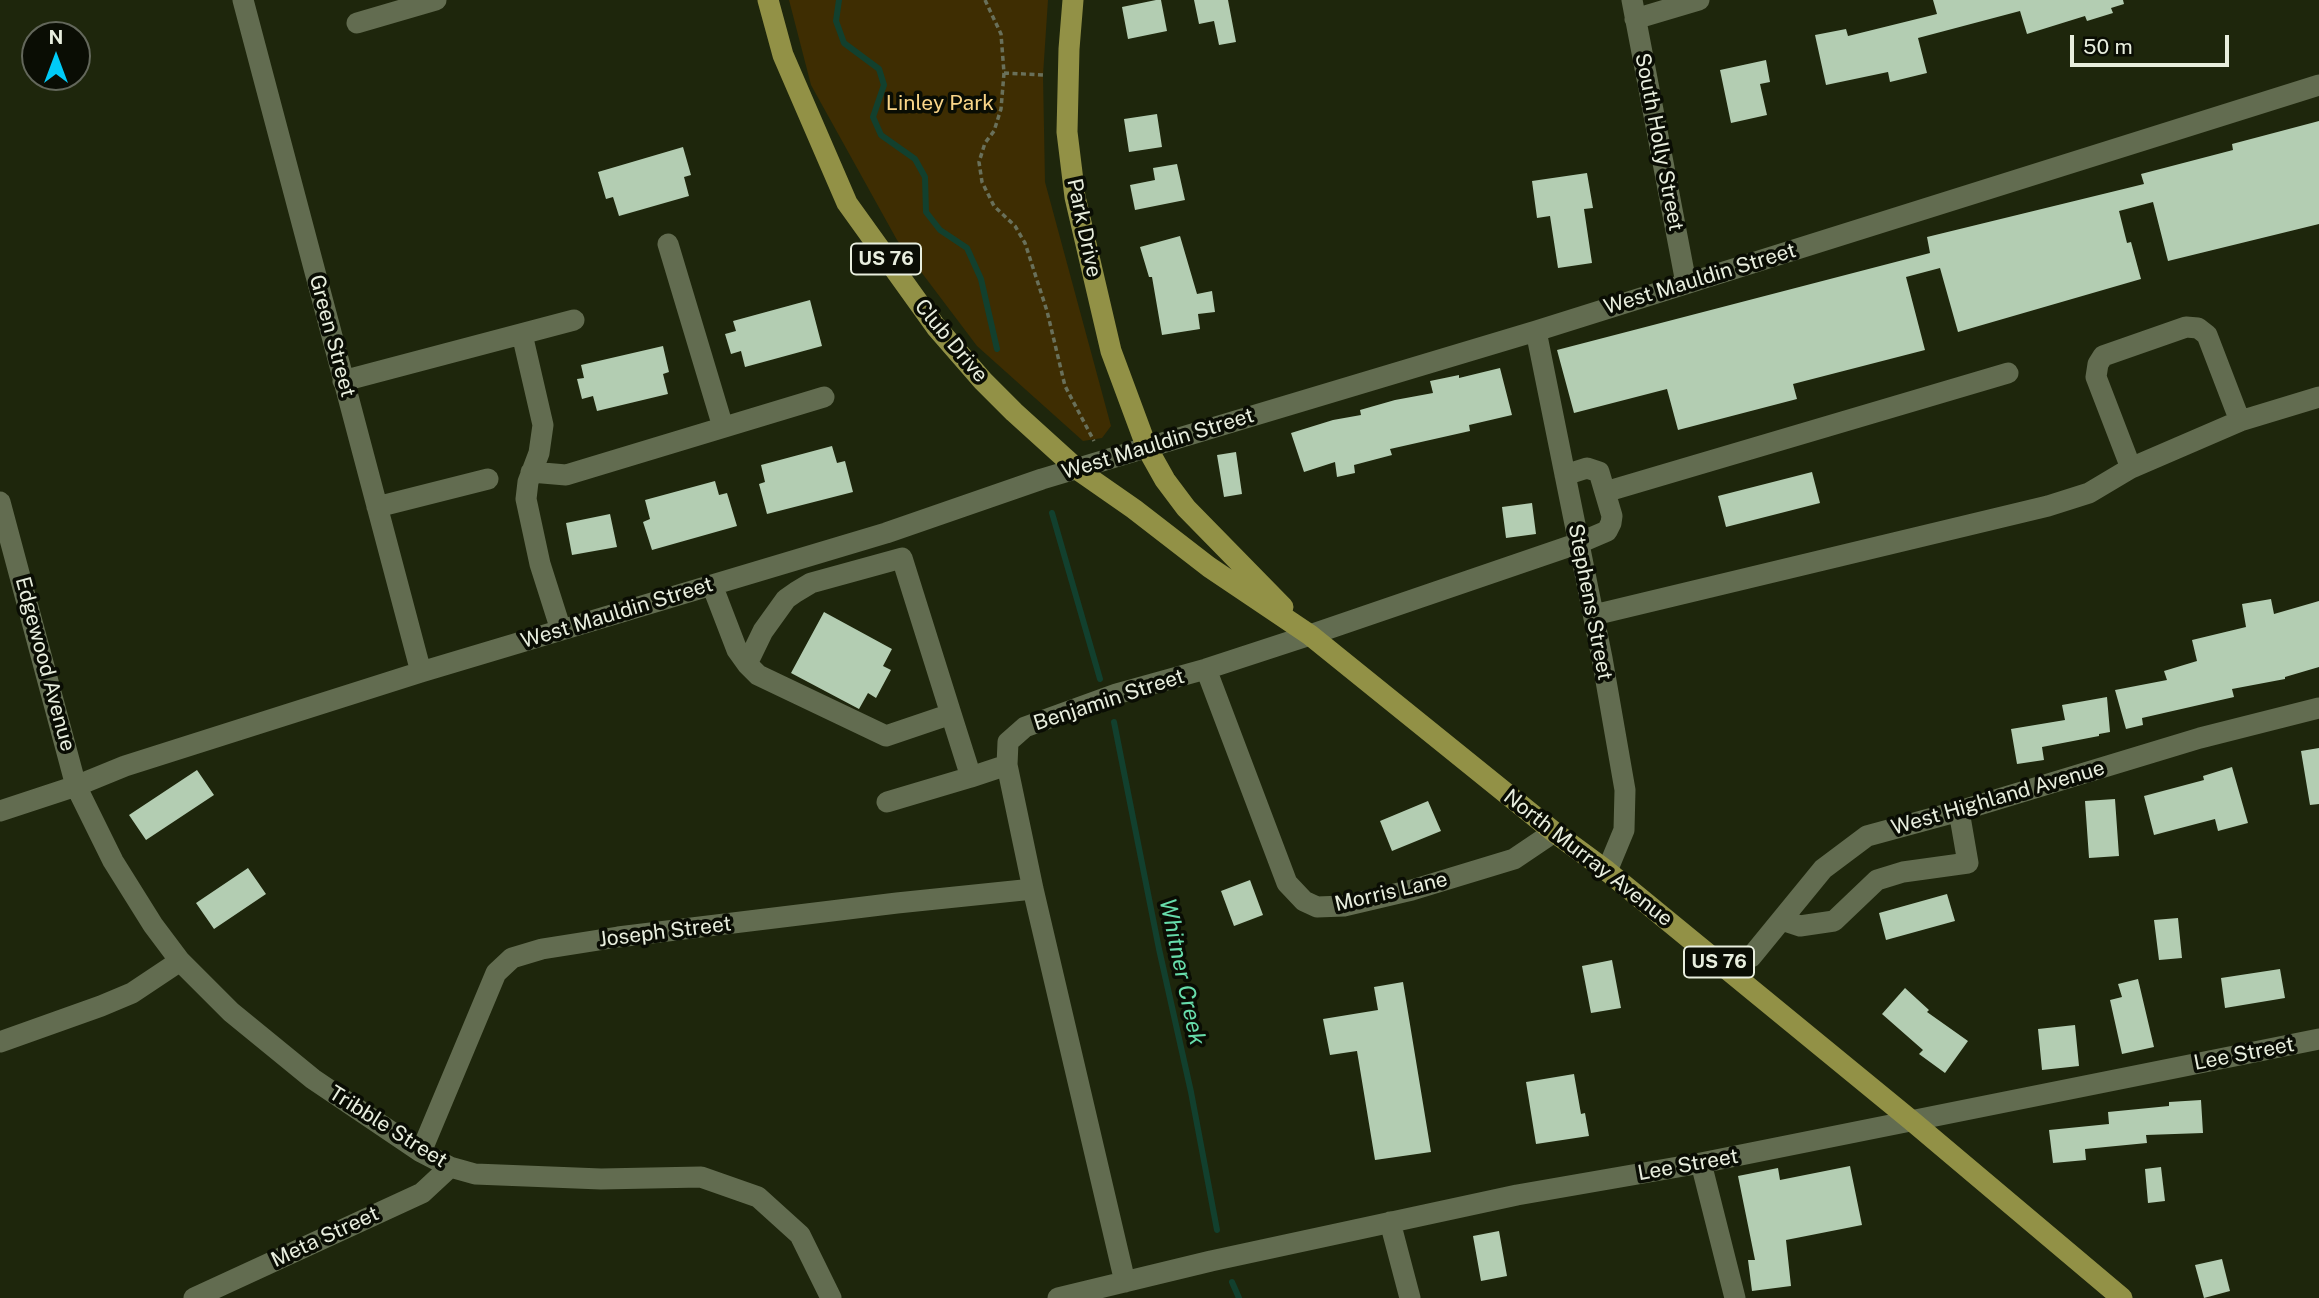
<!DOCTYPE html>
<style>
body{margin:0}
#map{position:relative;width:2319px;height:1298px;overflow:hidden;background:#1e260c;font-family:"Public Sans",sans-serif}
canvas{display:block}
.north{position:absolute;left:21px;top:21px;width:70px;height:70px;box-sizing:border-box;background:#0a0d04;border:2px solid #63675b;border-radius:50%;rotate:0deg;font-size:19px;font-weight:700;line-height:28px;text-align:center;color:#e8eede}
.north::after{content:'';display:block;margin:auto;width:24px;height:32px;background:#00cbf8;clip-path:polygon(50% 0,100% 100%,50% 72%,0 100%)}
.scale{position:absolute;left:2070px;top:35px;width:159px;height:32px;box-sizing:border-box;border:4px solid #e8eede;border-top:0;padding-left:9px;font-size:21px;line-height:24px;white-space:nowrap;color:#e8eede;-webkit-text-stroke:5px #0a0d04;paint-order:stroke}
</style>
<div id="map">
<canvas width="2319" height="1298"></canvas>
<div class="north">N</div>
<div class="scale">50 m</div>
</div>
<script>
const ctx = document.querySelector('canvas').getContext('2d');
ctx.lineJoin = 'round';
function paint(path, color) { ctx.fillStyle = color; ctx.fill(path, 'evenodd'); }
const shape = rows => new Path2D(rows.map(r => 'M' + r).join(''));
function trace(path, color, width, dash) { ctx.strokeStyle = color; ctx.lineWidth = width; ctx.lineCap = dash ? 'butt' : 'round'; ctx.setLineDash(dash || []); ctx.stroke(path); }
function write(font, color, halo, rows, align = 'center') {
  ctx.font = font + ' "Public Sans",sans-serif'; ctx.lineWidth = 7; ctx.setLineDash([]); ctx.textBaseline = 'middle'; ctx.strokeStyle = halo; ctx.fillStyle = color; for (const [text, x, y, turn = 0] of rows) {
    ctx.save(); ctx.translate(x, y); ctx.rotate((+turn || 0) * Math.PI / 180); ctx.textAlign = isNaN(turn) ? turn : align; if (halo) ctx.strokeText(text, 0, 0); ctx.fillText(text, 0, 0); ctx.restore();
  }
}
paint(shape([
 [789,0,1048,0,1043,75,1045,182,1111,426,1102,438,1083,441,977,346,897,240,811,85]
]), '#3e2d02');
trace(shape([
 [839,0,836,21,844,43,879,69,884,85,873,117,881,135,915,159,925,177,926,212,940,230,967,248,981,279,997,349],
 [1052,513,1100,679],
 [1114,722,1159,949,1191,1092,1217,1230],
 [1232,1282,1239,1298]
]), '#12402e', 6);
paint(shape([
 [1156,0,1161,0,1167,31,1128,39,1122,7],
 [1194,0,1228,0,1236,42,1219,45,1214,21,1199,24],
 [1933,0,2123,0,2124,4,2111,8,2113,13,2087,21,2085,16,2027,34,2020,11,1918,38,1927,73,1890,82,1888,72,1826,85,1815,35,1846,29,1848,36,1937,14],
 [1766,60,1770,82,1760,84,1767,115,1731,123,1720,70],
 [1157,114,1162,147,1129,152,1124,119],
 [2319,121,2319,224,2168,261,2153,202,2119,211,2127,243,2131,242,2141,279,1958,332,1940,268,1906,277,1925,350,1793,384,1797,399,1678,430,1667,389,1574,413,1557,350,1930,253,1927,237,2144,184,2141,174,2233,150,2232,144],
 [683,147,691,175,684,177,689,196,619,216,613,197,606,199,598,172],
 [1177,164,1185,200,1135,210,1130,185,1155,180,1153,168],
 [1587,173,1593,208,1584,209,1592,263,1558,268,1550,216,1537,218,1532,181],
 [1180,236,1197,294,1212,291,1215,312,1198,314,1200,329,1162,335,1152,277,1149,277,1140,247],
 [810,300,822,346,745,367,741,351,731,354,725,334,736,331,733,321],
 [663,346,669,372,663,374,668,394,597,411,593,396,582,399,577,379,584,378,581,365],
 [1500,368,1512,415,1469,425,1470,431,1390,449,1392,455,1354,465,1355,473,1337,477,1335,462,1304,472,1291,433,1333,420,1361,415,1360,410,1395,400,1433,393,1430,381,1459,375,1459,378],
 [832,446,837,463,845,461,853,492,767,514,759,484,765,482,761,465],
 [1236,452,1242,494,1224,497,1217,455],
 [1812,472,1820,503,1726,527,1718,496],
 [715,481,719,495,727,493,737,526,652,550,643,522,650,519,645,500],
 [1532,503,1536,534,1506,538,1502,507],
 [610,514,617,547,572,555,566,523],
 [2271,599,2274,614,2319,601,2319,667,2285,677,2285,679,2232,689,2234,697,2142,718,2143,725,2126,729,2115,690,2167,680,2164,671,2197,661,2192,640,2246,627,2242,604],
 [824,612,892,649,883,666,891,670,876,698,868,693,859,709,791,673],
 [2107,697,2110,732,2099,734,2099,736,2042,747,2044,760,2017,764,2011,729,2065,720,2062,705],
 [2319,748,2319,804,2310,805,2301,751],
 [2232,767,2248,823,2218,831,2215,819,2154,835,2144,796,2204,780,2203,776],
 [197,770,214,795,146,840,129,815],
 [2115,799,2119,856,2089,858,2085,801],
 [1428,801,1441,831,1392,851,1380,821],
 [248,868,266,894,214,929,196,903],
 [1250,880,1263,915,1234,926,1221,891],
 [1947,894,1955,921,1886,940,1879,913],
 [2178,918,2182,958,2159,960,2154,920],
 [1612,960,1621,1008,1591,1013,1582,966],
 [2280,969,2285,998,2225,1008,2221,978],
 [2138,979,2154,1047,2122,1054,2110,1000,2122,997,2118,984],
 [1403,982,1431,1152,1375,1160,1357,1051,1330,1055,1323,1019,1378,1010,1374,987],
 [1905,988,1929,1010,1927,1012,1968,1041,1945,1073,1919,1054,1923,1050,1882,1014],
 [2075,1025,2079,1066,2042,1070,2038,1029],
 [1574,1074,1581,1114,1585,1113,1589,1136,1536,1144,1526,1082],
 [2201,1100,2203,1133,2146,1135,2147,1143,2085,1149,2086,1160,2053,1163,2049,1130,2109,1124,2108,1112,2169,1106,2169,1102],
 [1850,1166,1862,1225,1786,1240,1791,1286,1752,1291,1748,1260,1755,1260,1738,1176,1778,1168,1780,1180],
 [2161,1167,2165,1201,2148,1203,2145,1169],
 [1499,1231,1507,1276,1481,1281,1473,1236],
 [2222,1259,2230,1291,2204,1298,2195,1265]
]), '#b3cdb2');
trace(shape([
 [985,0,1001,34,1004,73,1001,109,994,131,985,143,979,162,982,182,994,206,1015,226,1025,243,1047,311,1065,386,1094,441],
 [1004,73,1043,75]
]), '#69705a', 3.5, [5, 3.5]);
trace(shape([
 [243,0,421,672],
 [1632,0,1686,283],
 [1635,19,1699,0],
 [357,23,436,0],
 [668,244,723,427],
 [1536,331,1602,658,1625,790,1624,830,1607,871],
 [522,334,543,425,539,453,528,482,526,499,540,564,561,630],
 [343,381,574,320],
 [2240,421,2207,335,2198,328,2186,327,2103,356,2098,364,2096,377,2131,468,2240,421,2319,397],
 [531,472,566,475,824,397],
 [1605,492,2008,373],
 [0,502,76,786,113,861,153,925,180,961,231,1012,313,1079,421,1152,450,1167,475,1174,601,1179,701,1177,758,1197,800,1235,831,1298],
 [377,507,488,479],
 [712,585,737,650,747,664,758,675,886,736,951,714,971,777,1007,765],
 [1594,615,2048,506,2089,493,2131,468],
 [747,664,763,631,786,599,796,592,811,583,902,558,951,714],
 [1206,669,1287,883,1304,901,1317,907,1344,906,1412,890,1514,859,1554,832],
 [887,802,971,777],
 [0,811,76,786,125,766,421,672,886,533,1042,479,1536,331,2319,85],
 [1782,920,1800,926,1834,921,1877,880,1903,872,1968,863,1959,811],
 [1726,968,1751,957,1823,869,1867,836,1959,811,2200,738,2319,708],
 [0,1042,101,1006,132,993,180,961],
 [421,1152,496,973,512,958,542,949,618,937,897,903,1033,889],
 [1701,1163,1735,1298],
 [1390,1222,1410,1298],
 [1125,1282,1033,889,1007,765,1008,742,1025,727,1116,694,1206,669,1310,635,1579,543,1607,531,1611,523,1612,516,1599,472,1587,468,1565,475],
 [194,1298,422,1193,450,1167],
 [1058,1298,1211,1261,1517,1195,1701,1163,2319,1039]
]), '#626c50', 21);
trace(shape([
 [768,0,783,55,847,203,936,327,983,381,1014,412,1078,470,1134,509,1209,567,1310,635,1554,832,1607,871,1912,1121,2122,1298],
 [1073,0,1069,49,1067,132,1075,197,1111,351,1147,448,1165,480,1186,508,1283,607]
]), '#929146', 21);
for (const [x, y, w] of [
 [886,259,70],
 [1719,962,70]
]) { const box = new Path2D(); box.roundRect(x - w / 2, y - 15.5, w, 31, 5); ctx.fillStyle = '#0a0d04'; ctx.fill(box); trace(box, '#e8eede', 2); }
write('bold 19px', '#e8eede', null, [
 ["US 76",886,259],
 ["US 76",1719,962]
]);
write('21px', '#f9d588', '#0a0d04', [
 ["Linley Park",940,104]
]);
write('21px', '#e8eede', '#0a0d04', [
 ["South Holly Street",1659,142,79],
 ["Park Drive",1084,228,78],
 ["West Mauldin Street",1700,279,-17],
 ["Green Street",332,336,75],
 ["Club Drive",951,341,50],
 ["West Mauldin Street",1158,444,-17],
 ["Stephens Street",1590,602,79],
 ["West Mauldin Street",617,613,-17],
 ["Edgewood Avenue",45,664,75],
 ["Benjamin Street",1109,700,-18],
 ["West Highland Avenue",1998,798,-16],
 ["North Murray Avenue",1588,858,38],
 ["Morris Lane",1391,892,-13],
 ["Joseph Street",665,932,-7],
 ["Lee Street",2244,1054,-11],
 ["Tribble Street",388,1127,32],
 ["Lee Street",1688,1165,-10],
 ["Meta Street",325,1237,-25]
]);
write('italic 23px', '#67ddab', '#0a0d04', [
 ["Whitner Creek",1182,972,78]
]);
</script>
